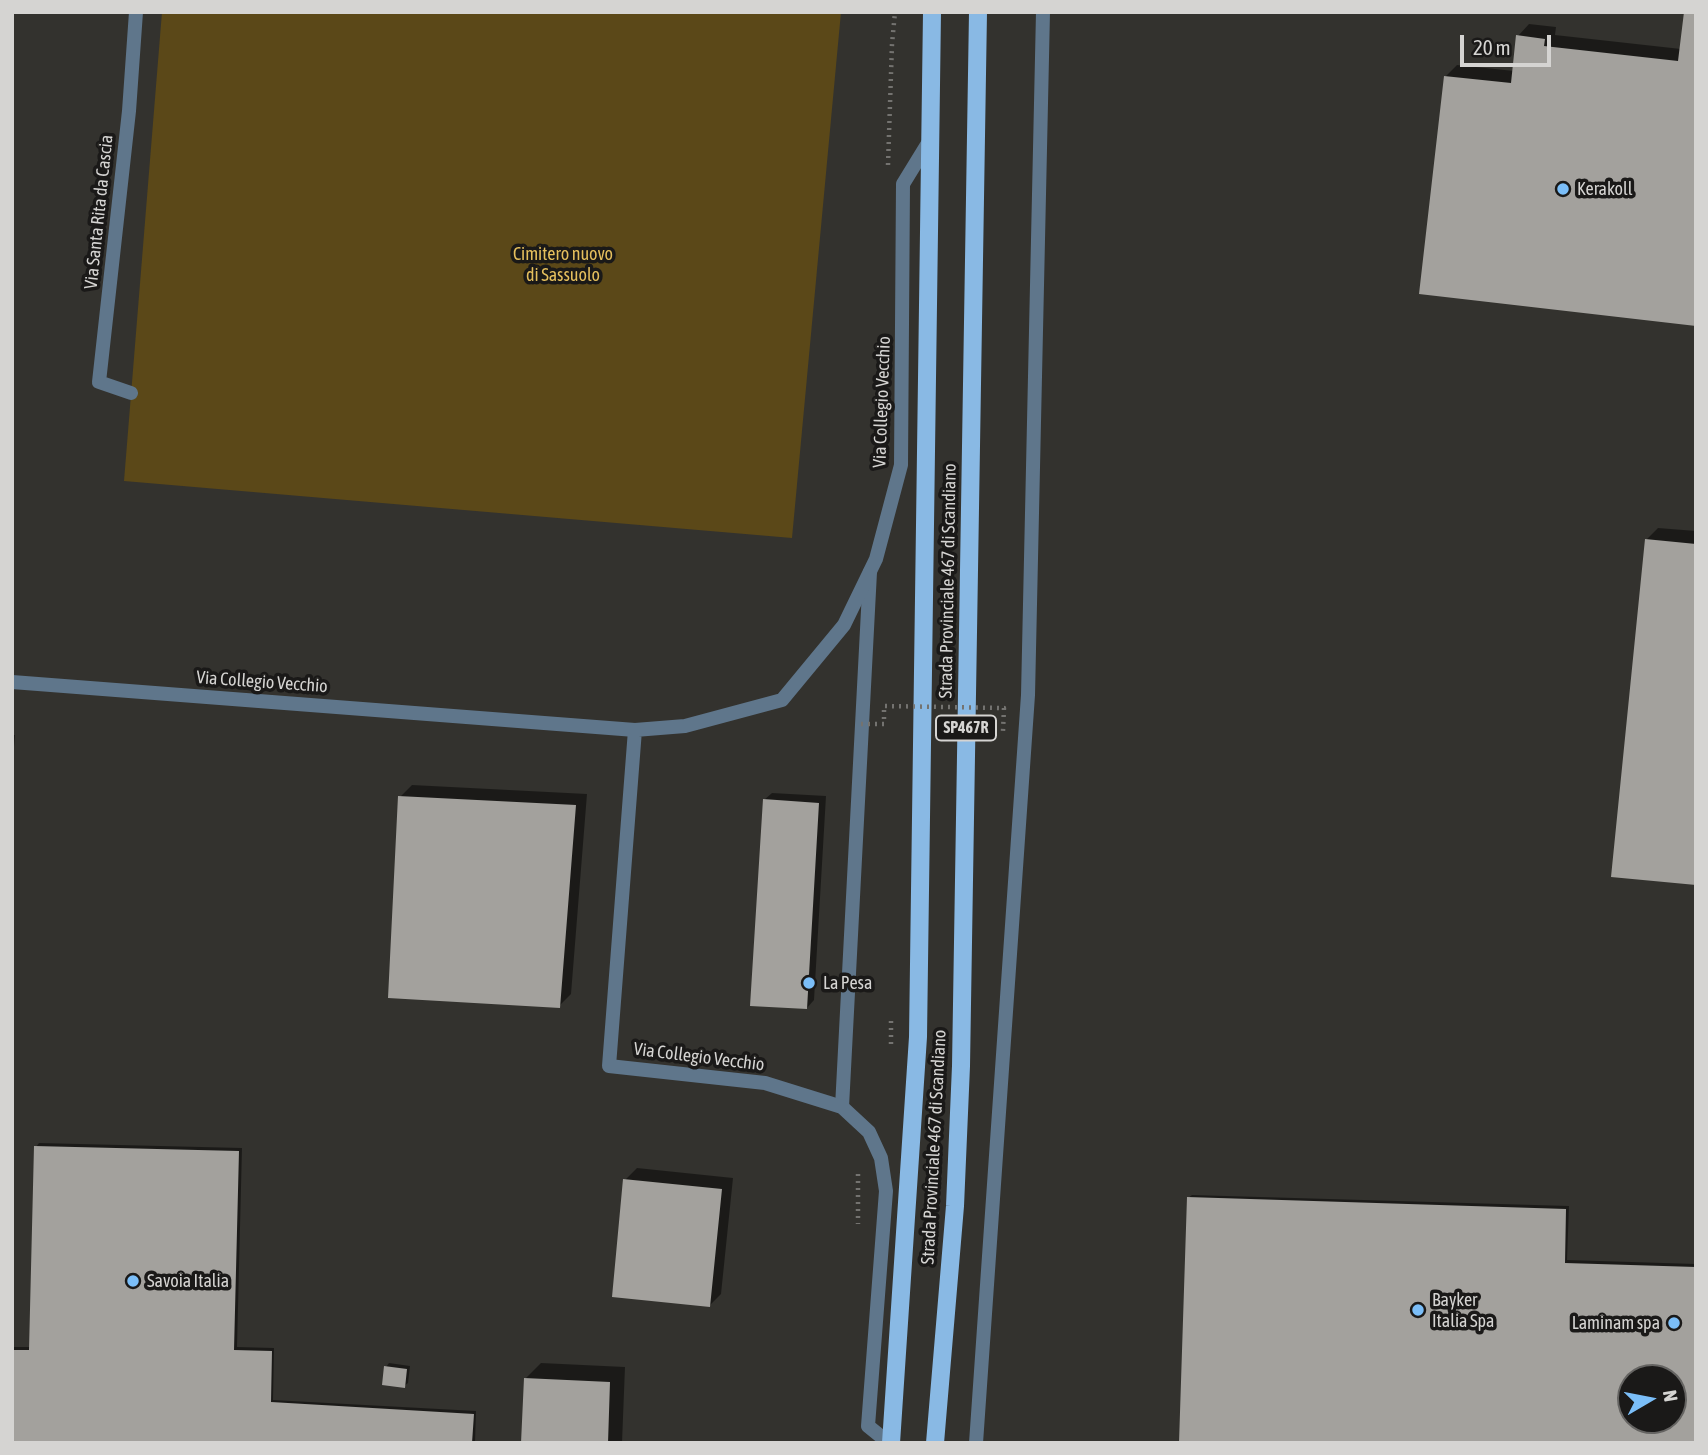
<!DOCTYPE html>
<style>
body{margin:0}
#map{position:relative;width:1708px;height:1455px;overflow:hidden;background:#33322e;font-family:"Asap Condensed",sans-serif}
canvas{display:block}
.frame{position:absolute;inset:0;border:14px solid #d5d4d2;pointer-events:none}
.north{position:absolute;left:1617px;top:1364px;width:70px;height:70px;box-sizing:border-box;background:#1a1918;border:2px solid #656462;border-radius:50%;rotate:80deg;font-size:19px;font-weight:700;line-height:28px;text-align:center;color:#d5d4d2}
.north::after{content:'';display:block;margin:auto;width:24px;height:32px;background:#7bbef8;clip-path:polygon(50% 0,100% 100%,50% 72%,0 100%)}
.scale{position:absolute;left:1460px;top:35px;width:91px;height:32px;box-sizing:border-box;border:4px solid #d5d4d2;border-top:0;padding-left:9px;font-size:21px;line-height:24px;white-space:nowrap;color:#d5d4d2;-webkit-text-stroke:5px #1a1918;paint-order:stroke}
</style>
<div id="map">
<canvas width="1708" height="1455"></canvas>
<div class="frame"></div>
<div class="north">N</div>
<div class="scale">20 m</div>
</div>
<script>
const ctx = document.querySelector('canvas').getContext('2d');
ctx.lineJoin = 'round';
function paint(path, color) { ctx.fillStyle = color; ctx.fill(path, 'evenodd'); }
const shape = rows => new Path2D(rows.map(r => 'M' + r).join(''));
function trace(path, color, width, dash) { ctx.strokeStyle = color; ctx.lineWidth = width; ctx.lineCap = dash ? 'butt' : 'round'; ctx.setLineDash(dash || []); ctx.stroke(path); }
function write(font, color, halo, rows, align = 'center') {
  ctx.font = font + ' "Asap Condensed",sans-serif'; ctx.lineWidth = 7; ctx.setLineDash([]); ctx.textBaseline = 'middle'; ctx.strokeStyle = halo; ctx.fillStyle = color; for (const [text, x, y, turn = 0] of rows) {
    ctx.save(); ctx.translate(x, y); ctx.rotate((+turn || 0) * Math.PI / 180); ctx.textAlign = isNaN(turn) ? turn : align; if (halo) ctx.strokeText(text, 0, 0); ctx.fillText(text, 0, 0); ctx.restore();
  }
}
paint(shape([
 [162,12,841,12,792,538,124,481]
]), '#5b4818');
paint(shape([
 [1529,24,1556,27,1555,35,1681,49,1696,324,1445,77,1457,65,1514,71,1518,36],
 [1658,528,1696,531,1696,884,1647,539],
 [12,735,15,735,12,771],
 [412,785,587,794,571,994,559,1006,400,797],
 [772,793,826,796,814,1000,807,1008,764,800],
 [39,1143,242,1148,237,1347,274,1348,273,1400,476,1411,475,1443,12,1443,12,1347,31,1347,36,1147],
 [637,1168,733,1178,721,1294,709,1306,625,1180],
 [1192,1195,1569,1206,1567,1260,1696,1264,1696,1443,1181,1443,1188,1198],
 [1631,1378,1673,1378,1673,1420,1631,1420],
 [389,1363,410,1366,408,1383,404,1386,386,1367],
 [541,1363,625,1367,622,1443,523,1443,525,1379]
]), '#0007');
paint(shape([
 [1684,12,1696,12,1696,326,1419,294,1444,76,1511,83,1516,35,1545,39,1544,46,1678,61],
 [1645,539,1696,544,1696,885,1611,877],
 [398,796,576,805,560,1008,388,998],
 [763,799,819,803,807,1009,750,1006],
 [34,1146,239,1151,234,1350,272,1351,271,1402,474,1414,472,1443,12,1443,12,1350,29,1350],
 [623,1179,722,1189,710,1307,612,1297],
 [1187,1197,1566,1209,1565,1263,1696,1267,1696,1443,1179,1443],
 [1631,1378,1673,1378,1673,1420,1631,1420],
 [384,1366,407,1369,405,1388,382,1385],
 [524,1378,610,1382,608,1443,521,1443]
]), '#a3a19d');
trace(shape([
 [888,165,892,44,895,12],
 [891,1044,891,1021],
 [858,1174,858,1224]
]), '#747370', 4.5, [2, 5]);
trace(shape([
 [131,393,99,382,129,111,136,12],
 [842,1107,870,572],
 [976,1443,1028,695,1043,12]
]), '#5f768b', 14);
trace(shape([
 [12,682,635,730],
 [889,1443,868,1426,886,1191,881,1158,869,1132,842,1107,765,1083,609,1066,635,730,685,726,782,700,844,625,876,559,901,465,903,184,930,140]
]), '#5f768b', 14);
trace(shape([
 [891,1443,918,1037,932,12],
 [935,1443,955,1206,961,1066,978,12]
]), '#89b9e4', 18);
trace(shape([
 [861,724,884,724,884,706,1004,708,1003,731]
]), '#747370', 4.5, [2, 5]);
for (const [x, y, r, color] of [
 [1563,189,7,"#7bbef8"],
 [809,983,7,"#7bbef8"],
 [133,1281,7,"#7bbef8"],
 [1418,1310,7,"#7bbef8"],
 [1674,1323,7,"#7bbef8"]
]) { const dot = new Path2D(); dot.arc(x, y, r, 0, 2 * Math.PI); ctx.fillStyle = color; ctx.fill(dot); trace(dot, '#1a1918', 2.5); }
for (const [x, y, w] of [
 [966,728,60]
]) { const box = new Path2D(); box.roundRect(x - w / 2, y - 12.5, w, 25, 5); ctx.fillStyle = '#1a1918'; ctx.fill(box); trace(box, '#d5d4d2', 2); }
write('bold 16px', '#d5d4d2', null, [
 ["SP467R",966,728]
]);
write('18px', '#d5d4d2', '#1a1918', [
 ["Kerakoll",1577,189],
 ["La Pesa",823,983],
 ["Savoia Italia",147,1281],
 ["Bayker",1432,1300],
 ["Italia Spa",1432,1321],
 ["Laminam spa",1660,1323,"right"]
], 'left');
write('18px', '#d5d4d2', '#1a1918', [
 ["Via Santa Rita da Cascia",99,212,-84],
 ["Via Collegio Vecchio",882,402,-88],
 ["Strada Provinciale 467 di Scandiano",948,581,-89],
 ["Via Collegio Vecchio",262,682,4],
 ["Via Collegio Vecchio",699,1057,7],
 ["Strada Provinciale 467 di Scandiano",934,1147,-87]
]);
write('18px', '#e5bf5d', '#1a1918', [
 ["Cimitero nuovo",563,254],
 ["di Sassuolo",563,275]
]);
</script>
